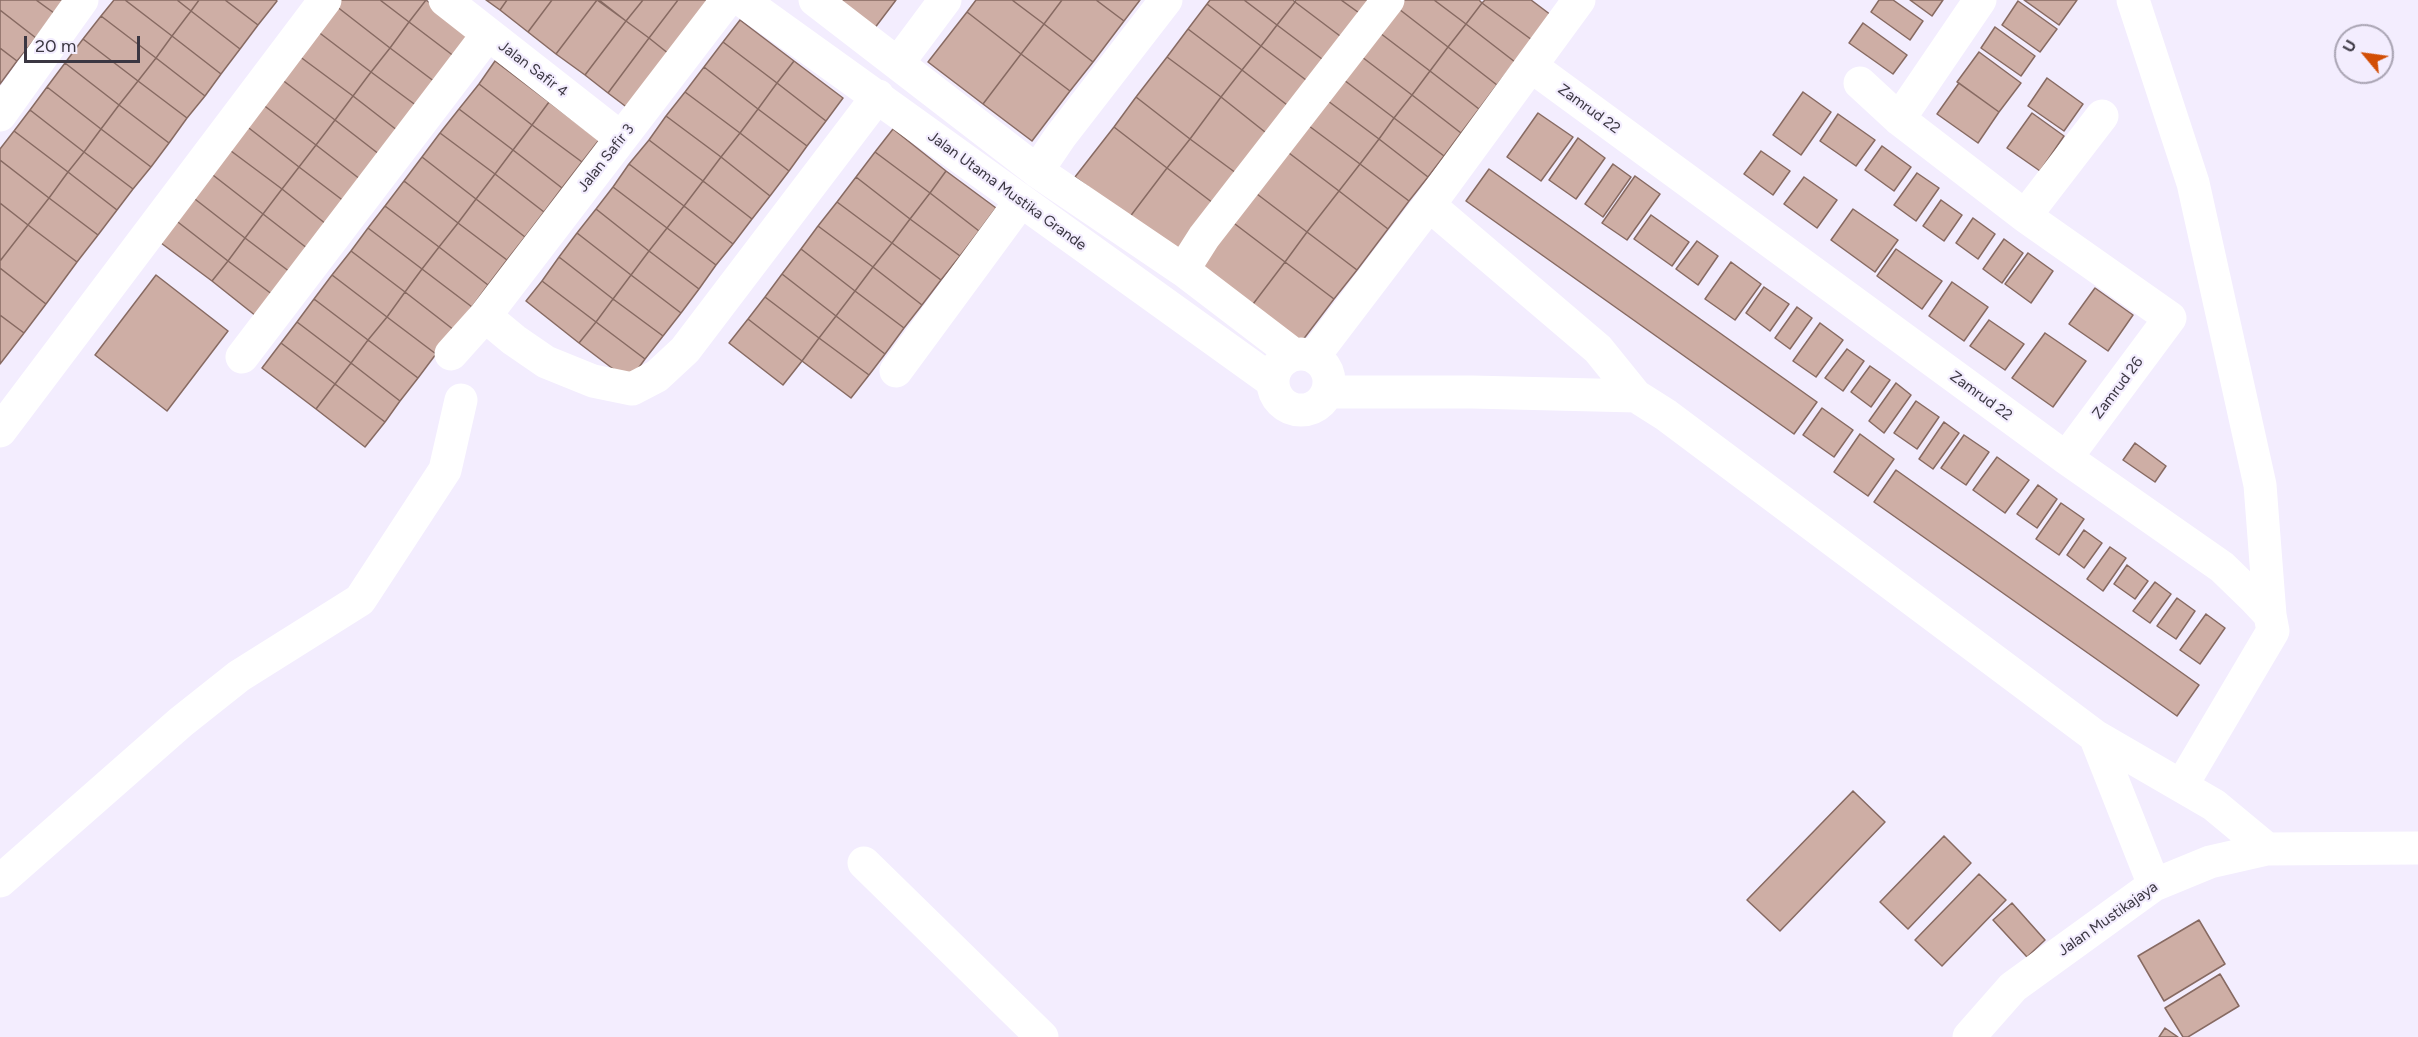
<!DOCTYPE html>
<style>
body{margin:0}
#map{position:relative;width:2418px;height:1037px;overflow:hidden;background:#f3edfe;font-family:Figtree,sans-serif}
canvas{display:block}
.north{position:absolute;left:2334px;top:24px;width:60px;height:60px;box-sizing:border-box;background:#f3edfe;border:2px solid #a9a4b3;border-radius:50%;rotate:299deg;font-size:16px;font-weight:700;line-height:24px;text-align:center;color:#3b3742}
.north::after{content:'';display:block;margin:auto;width:21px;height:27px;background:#d24e05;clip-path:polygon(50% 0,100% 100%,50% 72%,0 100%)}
.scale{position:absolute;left:24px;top:36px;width:116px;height:27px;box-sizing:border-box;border:3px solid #3b3742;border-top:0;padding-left:8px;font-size:18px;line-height:21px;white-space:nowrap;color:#3b3742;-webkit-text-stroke:4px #f3edfe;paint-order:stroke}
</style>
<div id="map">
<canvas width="2418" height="1037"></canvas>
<div class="north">U</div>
<div class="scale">20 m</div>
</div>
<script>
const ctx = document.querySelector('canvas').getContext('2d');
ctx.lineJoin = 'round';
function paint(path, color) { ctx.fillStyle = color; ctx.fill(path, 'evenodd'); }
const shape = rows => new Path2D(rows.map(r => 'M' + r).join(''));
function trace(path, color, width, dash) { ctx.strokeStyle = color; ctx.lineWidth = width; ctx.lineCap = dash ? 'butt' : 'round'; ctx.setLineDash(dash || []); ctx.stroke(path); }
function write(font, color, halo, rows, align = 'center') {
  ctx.font = font + ' Figtree,sans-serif'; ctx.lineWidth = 4.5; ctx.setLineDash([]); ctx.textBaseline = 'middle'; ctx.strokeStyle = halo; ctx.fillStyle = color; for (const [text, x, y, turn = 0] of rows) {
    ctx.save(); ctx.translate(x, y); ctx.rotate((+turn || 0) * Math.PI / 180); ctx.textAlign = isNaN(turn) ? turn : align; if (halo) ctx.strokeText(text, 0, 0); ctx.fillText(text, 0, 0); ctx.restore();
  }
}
const building = shape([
 [0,0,36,0,54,13,36,38,0,10,0,0],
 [36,0,64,0,54,13,36,0],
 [114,0,125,0,172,36,156,58,101,16,114,0],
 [125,0,177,0,191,11,172,36,125,0],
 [177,0,199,0,191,11,177,0],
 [199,0,225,0,258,25,240,49,191,11,199,0],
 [225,0,276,0,277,1,258,25,225,0],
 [341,0,380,0,409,22,390,48,336,6,341,0],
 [380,0,426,0,409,22,380,0],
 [426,0,476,38,459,60,409,22,426,0],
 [486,0,507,0,500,10,486,0],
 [507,0,552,0,528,32,500,10,507,0],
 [552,0,597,0,556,54,528,32,552,0],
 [597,0,626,21,585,75,556,54,597,0],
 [599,0,643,0,626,21,599,0],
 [643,0,678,0,649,38,626,21,643,0],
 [678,0,713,0,674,58,649,38,678,0],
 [836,0,896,0,874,29,836,0],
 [976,0,1012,0,1044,24,1021,54,967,12,976,0],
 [1012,0,1062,0,1044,24,1012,0],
 [1062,0,1096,0,1124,21,1093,62,1044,24,1062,0],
 [1096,0,1140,0,1124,21,1096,0],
 [1210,0,1244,0,1277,25,1261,46,1207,4,1210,0],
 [1244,0,1293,0,1295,2,1277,25,1244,0],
 [1296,0,1341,0,1362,15,1344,39,1295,2,1296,0],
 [1341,0,1373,0,1362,15,1341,0],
 [1399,0,1434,0,1466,24,1448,47,1395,6,1399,0],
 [1434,0,1479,0,1482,3,1466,24,1434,0],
 [1485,0,1531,0,1551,15,1532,40,1482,3,1485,0],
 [1879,0,1893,0,1923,21,1910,40,1871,12,1879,0],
 [1910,0,1943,0,1932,16,1910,0],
 [2024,0,2077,0,2059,25,2024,0],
 [2018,1,2057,29,2040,52,2002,25,2018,1],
 [1295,2,1344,39,1326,62,1277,25,1295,2],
 [1482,3,1532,40,1515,62,1466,24,1482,3],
 [1207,4,1261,46,1242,70,1188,29,1207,4],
 [336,6,390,48,371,72,317,31,336,6],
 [1395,6,1448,47,1430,71,1376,30,1395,6],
 [0,10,36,38,17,61,0,48,0,10],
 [191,11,240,49,221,74,172,36,191,11],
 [967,12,1021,54,983,104,928,62,967,12],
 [101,16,156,58,138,81,83,39,101,16],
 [740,20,794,61,777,83,723,42,740,20],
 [626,21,649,38,608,93,585,75,626,21],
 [409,22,459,60,439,85,390,48,409,22],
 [1863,23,1907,55,1893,74,1849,43,1863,23],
 [1044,24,1093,62,1070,91,1021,54,1044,24],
 [1466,24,1515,62,1497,85,1448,47,1466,24],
 [1277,25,1326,62,1310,83,1261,46,1277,25],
 [1995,27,2035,56,2021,76,1981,48,1995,27],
 [1188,29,1242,70,1221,97,1167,57,1188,29],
 [1376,30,1430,71,1412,95,1358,54,1376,30],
 [317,31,371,72,353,96,299,56,317,31],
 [172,36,221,74,205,96,156,58,172,36],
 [649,38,674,58,633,112,608,93,649,38],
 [83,39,138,81,119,105,65,63,83,39],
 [723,42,777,83,758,109,704,67,723,42],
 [1261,46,1310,83,1291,108,1242,70,1261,46],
 [1448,47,1497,85,1479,109,1430,71,1448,47],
 [0,48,17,61,0,84,0,48],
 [390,48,439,85,421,109,371,72,390,48],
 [1979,52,2021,83,1999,112,1957,82,1979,52],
 [1021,54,1070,91,1032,141,983,104,1021,54],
 [1358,54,1412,95,1394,118,1340,77,1358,54],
 [299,56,353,96,335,120,281,79,299,56],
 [1167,57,1221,97,1190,139,1136,97,1167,57],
 [156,58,205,96,187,118,138,81,156,58],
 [495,61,549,102,532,125,479,84,495,61],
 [794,61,843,98,826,121,777,83,794,61],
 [65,63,119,105,101,129,47,87,65,63],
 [704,67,758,109,740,133,685,92,704,67],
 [1242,70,1291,108,1270,136,1221,97,1242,70],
 [1430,71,1479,109,1461,133,1412,95,1430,71],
 [371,72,421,109,402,134,353,96,371,72],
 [1340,77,1394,118,1379,139,1324,98,1340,77],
 [2047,78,2083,104,2064,131,2028,106,2047,78],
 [281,79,335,120,316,145,262,104,281,79],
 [138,81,187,118,169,143,119,105,138,81],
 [777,83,826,121,807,146,758,109,777,83],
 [1959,83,1999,112,1978,143,1937,114,1959,83],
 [479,84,532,125,513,150,459,109,479,84],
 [47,87,101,129,84,152,30,110,47,87],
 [685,92,740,133,721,157,666,116,685,92],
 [1803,92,1831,112,1801,155,1773,135,1803,92],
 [1412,95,1461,133,1444,156,1394,118,1412,95],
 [353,96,402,134,384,158,335,120,353,96],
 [1136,97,1190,139,1167,168,1114,127,1136,97],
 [1221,97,1270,136,1240,176,1190,139,1221,97],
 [1324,98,1379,139,1360,164,1305,123,1324,98],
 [549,102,599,140,582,162,532,125,549,102],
 [262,104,316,145,299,167,245,125,262,104],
 [119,105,169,143,151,167,101,129,119,105],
 [459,109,513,150,495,174,440,133,459,109],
 [758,109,807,146,789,171,740,133,758,109],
 [30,110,84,152,68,172,14,131,30,110],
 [1538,113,1573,137,1541,181,1507,157,1538,113],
 [2032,113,2064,136,2040,171,2007,148,2032,113],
 [1838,114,1875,140,1856,166,1820,141,1838,114],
 [666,116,721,157,703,181,649,140,666,116],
 [1394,118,1444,156,1428,177,1379,139,1394,118],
 [335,120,384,158,365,183,316,145,335,120],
 [1305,123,1360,164,1339,191,1285,150,1305,123],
 [245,125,299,167,282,189,227,148,245,125],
 [532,125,582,162,562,188,513,150,532,125],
 [1114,127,1167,168,1129,218,1075,177,1114,127],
 [101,129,151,167,133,189,84,152,101,129],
 [893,129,946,171,930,193,875,152,893,129],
 [14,131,68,172,49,198,0,160,0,149,14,131],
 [440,133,495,174,476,199,422,157,440,133],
 [740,133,789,171,770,196,721,157,740,133],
 [1578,138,1605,158,1576,199,1549,180,1578,138],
 [1190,139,1240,176,1217,206,1167,168,1190,139],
 [1379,139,1428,177,1409,201,1360,164,1379,139],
 [649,140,703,181,684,206,629,164,649,140],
 [316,145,365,183,349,205,299,167,316,145],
 [1882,146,1911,167,1894,191,1865,170,1882,146],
 [227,148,282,189,263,214,209,172,227,148],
 [513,150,562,188,544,212,495,174,513,150],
 [1285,150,1339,191,1307,232,1253,191,1285,150],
 [1761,151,1790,171,1773,195,1744,174,1761,151],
 [84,152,133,189,117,210,68,172,84,152],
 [875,152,930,193,910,219,856,177,875,152],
 [422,157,476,199,458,223,404,181,422,157],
 [721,157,770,196,752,219,703,181,721,157],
 [0,160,49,198,28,225,0,203,0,160],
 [629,164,684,206,667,228,613,187,629,164],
 [1360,164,1409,201,1388,229,1339,191,1360,164],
 [1613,164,1631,177,1603,217,1585,204,1613,164],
 [299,167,349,205,331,228,282,189,299,167],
 [1167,168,1217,206,1179,256,1129,218,1167,168],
 [1489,169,1817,402,1794,434,1466,201,1489,169],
 [946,171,996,208,979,231,930,193,946,171],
 [68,172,117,210,98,235,49,198,68,172],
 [209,172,263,214,245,238,191,196,209,172],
 [1917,173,1939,188,1916,221,1894,205,1917,173],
 [495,174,544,212,525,237,476,199,495,174],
 [1635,176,1660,194,1627,240,1602,223,1635,176],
 [856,177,910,219,892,243,837,202,856,177],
 [1804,177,1837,200,1817,228,1784,204,1804,177],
 [404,181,458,223,439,247,385,206,404,181],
 [703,181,752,219,733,244,684,206,703,181],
 [613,187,667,228,649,251,596,209,613,187],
 [282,189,331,228,312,252,263,214,282,189],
 [1253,191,1307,232,1285,262,1231,221,1253,191],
 [1339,191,1388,229,1357,270,1307,232,1339,191],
 [930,193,979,231,960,256,910,219,930,193],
 [191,196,245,238,228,261,174,219,191,196],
 [49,198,98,235,77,262,28,225,49,198],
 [476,199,525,237,507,260,458,223,476,199],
 [1941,200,1962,215,1944,241,1923,226,1941,200],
 [837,202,892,243,873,267,818,226,837,202],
 [0,203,28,225,0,261,0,203],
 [385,206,439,247,422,269,368,228,385,206],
 [684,206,733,244,716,265,667,228,684,206],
 [596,209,649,251,631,275,577,233,596,209],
 [1853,209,1898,240,1875,272,1831,240,1853,209],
 [263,214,312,252,294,275,245,238,263,214],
 [1651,215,1689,242,1672,266,1634,239,1651,215],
 [1973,218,1995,234,1978,259,1956,243,1973,218],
 [174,219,228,261,212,281,157,240,174,219],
 [910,219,960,256,941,280,892,243,910,219],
 [1231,221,1285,262,1247,312,1192,271,1231,221],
 [458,223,507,260,488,285,439,247,458,223],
 [28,225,77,262,46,304,0,268,0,261,28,225],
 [818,226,873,267,855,291,801,249,818,226],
 [368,228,422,269,405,292,351,251,368,228],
 [667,228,716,265,699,289,649,251,667,228],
 [1307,232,1357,270,1334,299,1285,262,1307,232],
 [577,233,631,275,613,299,559,257,577,233],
 [245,238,294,275,277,298,228,261,245,238],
 [2004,239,2023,253,2002,283,1983,269,2004,239],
 [1697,241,1718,256,1698,285,1676,269,1697,241],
 [892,243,941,280,922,305,873,267,892,243],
 [439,247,488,285,472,307,422,269,439,247],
 [801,249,855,291,836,316,782,274,801,249],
 [1896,249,1942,281,1922,309,1877,276,1896,249],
 [351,251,405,292,387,317,332,275,351,251],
 [649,251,699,289,681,313,631,275,649,251],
 [2028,253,2053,271,2031,303,2005,284,2028,253],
 [559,257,613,299,596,322,542,281,559,257],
 [228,261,277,298,261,320,212,281,228,261],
 [1285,262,1334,299,1296,349,1247,312,1285,262],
 [1731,262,1761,284,1735,320,1705,299,1731,262],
 [873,267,922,305,904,328,855,291,873,267],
 [0,268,46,304,24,333,0,315,0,268],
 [422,269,472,307,454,330,405,292,422,269],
 [782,274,836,316,819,338,765,297,782,274],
 [156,275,228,331,167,411,95,355,156,275],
 [332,275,387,317,368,340,314,299,332,275],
 [631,275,681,313,663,336,613,299,631,275],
 [542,281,596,322,579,343,526,301,542,281],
 [1952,282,1988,307,1964,341,1929,316,1952,282],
 [1764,287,1789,304,1770,331,1746,313,1764,287],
 [2095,288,2133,315,2108,351,2069,324,2095,288],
 [855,291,904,328,885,354,836,316,855,291],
 [405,292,454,330,436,354,387,317,405,292],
 [765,297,819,338,802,361,748,319,765,297],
 [314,299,368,340,351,363,297,322,314,299],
 [613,299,663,336,645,359,596,322,613,299],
 [1797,307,1812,318,1790,349,1775,338,1797,307],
 [0,315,24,333,0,364,0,315],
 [836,316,885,354,869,375,819,338,836,316],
 [387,317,436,354,418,378,368,340,387,317],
 [748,319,802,361,783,385,729,343,748,319],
 [1989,320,2024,344,2005,370,1970,346,1989,320],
 [297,322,351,363,335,384,281,343,297,322],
 [596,322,645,359,629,381,579,343,596,322],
 [1820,323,1843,340,1816,377,1793,361,1820,323],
 [2045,333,2086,361,2053,407,2012,378,2045,333],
 [819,338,869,375,851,398,802,361,819,338],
 [368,340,418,378,400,401,351,363,368,340],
 [281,343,335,384,316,409,262,368,281,343],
 [1847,349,1864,361,1843,391,1825,378,1847,349],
 [351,363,400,401,385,422,335,384,351,363],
 [1870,366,1890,380,1871,407,1851,392,1870,366],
 [1896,383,1911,395,1884,433,1869,421,1896,383],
 [335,384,385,422,365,447,316,409,335,384],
 [1916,401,1939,417,1917,449,1894,433,1916,401],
 [1822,408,1853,430,1834,457,1803,435,1822,408],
 [1944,422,1959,433,1933,469,1919,459,1944,422],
 [1860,434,1894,459,1868,496,1834,472,1860,434],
 [1964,435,1989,452,1966,485,1941,468,1964,435],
 [2135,443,2166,466,2155,482,2123,460,2135,443],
 [1997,457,2029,480,2005,513,1973,490,1997,457],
 [1896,470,2199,685,2177,716,1874,502,1896,470],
 [2038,485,2057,499,2037,528,2017,514,2038,485],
 [2061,503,2084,519,2059,555,2036,539,2061,503],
 [2084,530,2102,543,2084,568,2067,555,2084,530],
 [2110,547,2126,558,2103,591,2087,579,2110,547],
 [2127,565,2148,581,2135,599,2114,584,2127,565],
 [2155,582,2171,594,2150,623,2133,611,2155,582],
 [2177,598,2195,611,2176,639,2157,626,2177,598],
 [2206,614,2225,628,2200,664,2180,650,2206,614],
 [1853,791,1885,822,1780,931,1747,900,1853,791],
 [1944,836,1971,863,1908,929,1880,902,1944,836],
 [1979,874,2006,900,1942,966,1915,940,1979,874],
 [2012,903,2045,940,2027,957,1993,920,2012,903],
 [2199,920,2225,964,2164,1001,2138,956,2199,920],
 [2220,974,2239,1006,2188,1037,2183,1037,2165,1008,2220,974],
 [2165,1028,2178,1037,2159,1037,2165,1028]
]);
paint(building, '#ceaea5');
trace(building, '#876a62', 1.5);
trace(shape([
 [445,0,621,138],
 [742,0,1272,381],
 [815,0,1037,171,1183,270,1293,354],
 [2133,0,2193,183,2260,485,2270,615],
 [898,63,945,0],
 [1531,66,2066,458,2222,567,2255,599,2270,615,2273,631,2182,785],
 [1860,83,1899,119,2025,216,2170,318,2066,458],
 [0,115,82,0],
 [1899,119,1980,0],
 [1037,171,1060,137,1166,0],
 [1429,205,1579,0],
 [2025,216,2102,116],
 [1183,270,1204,237,1388,0],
 [485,316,514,340,546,362,593,381,632,389,657,376,685,350,878,96],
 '1273 382a28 28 0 1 1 56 0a28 28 0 1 1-56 0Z',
 [451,354,485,316,727,0],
 [1314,356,1429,205,1598,349,1636,396],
 [242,357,488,34],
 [896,371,1021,201],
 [1328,392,1472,392,1636,396,1666,415,2095,736],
 [0,431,325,0],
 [864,863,1042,1037],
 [0,881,181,722,239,676,360,600,445,470,461,400],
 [2154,885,2095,736,2214,805,2267,849],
 [1969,1037,2013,987,2154,885,2210,862,2267,849,2418,848]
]), '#fff', 33);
write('15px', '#3b3742', '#f3edfe', [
 ["Jalan Safir 4",533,69,37],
 ["Zamrud 22",1589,109,36],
 ["Jalan Safir 3",606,158,-52],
 ["Jalan Utama Mustika Grande",1007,191,36],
 ["Zamrud 26",2118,388,-53],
 ["Zamrud 22",1981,396,36],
 ["Jalan Mustikajaya",2108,919,-35]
]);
</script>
